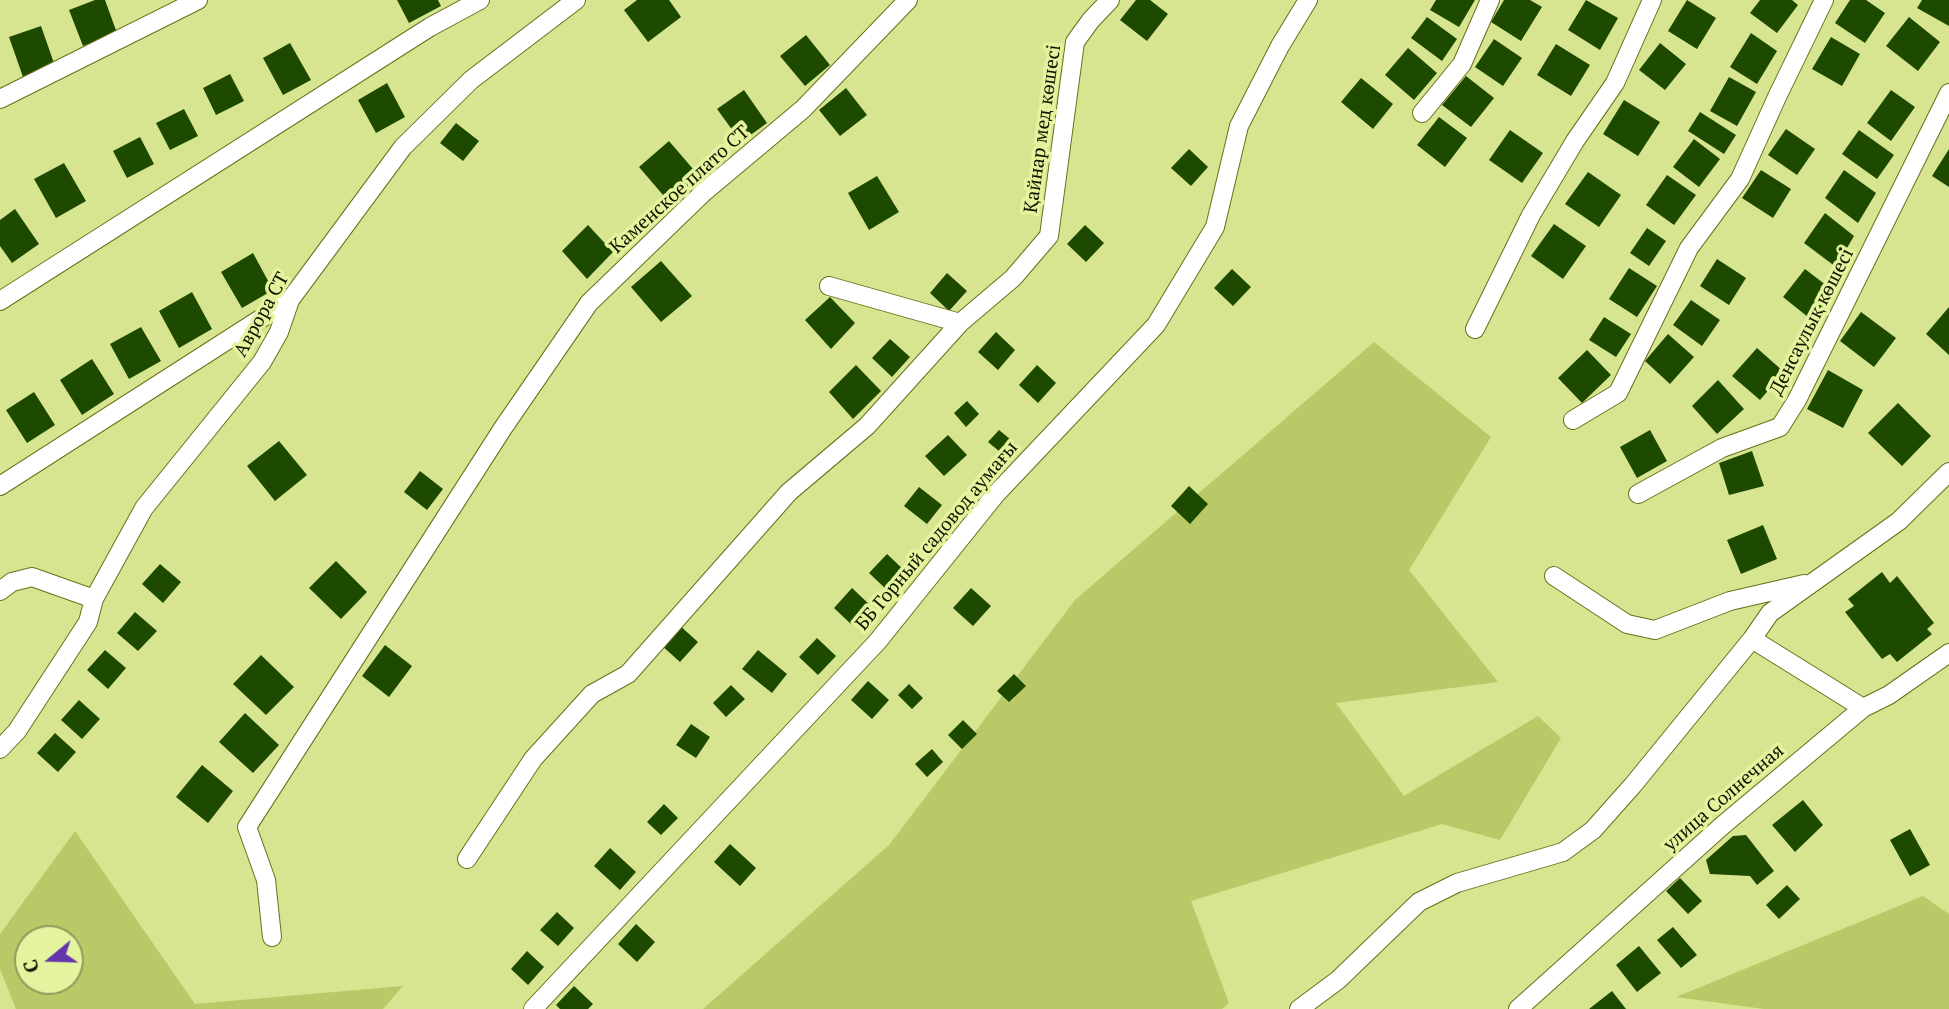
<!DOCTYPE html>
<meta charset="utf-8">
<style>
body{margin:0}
#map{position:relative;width:1949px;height:1009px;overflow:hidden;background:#d7e591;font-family:"PT Serif",serif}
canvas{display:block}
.north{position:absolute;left:14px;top:925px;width:70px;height:70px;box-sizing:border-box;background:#e4f39d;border:2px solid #909a5e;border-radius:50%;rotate:251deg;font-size:19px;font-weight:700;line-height:28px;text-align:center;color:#111400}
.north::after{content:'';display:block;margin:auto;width:24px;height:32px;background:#6535ad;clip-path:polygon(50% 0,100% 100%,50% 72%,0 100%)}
</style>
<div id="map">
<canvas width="1949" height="1009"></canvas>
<div class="north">С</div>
</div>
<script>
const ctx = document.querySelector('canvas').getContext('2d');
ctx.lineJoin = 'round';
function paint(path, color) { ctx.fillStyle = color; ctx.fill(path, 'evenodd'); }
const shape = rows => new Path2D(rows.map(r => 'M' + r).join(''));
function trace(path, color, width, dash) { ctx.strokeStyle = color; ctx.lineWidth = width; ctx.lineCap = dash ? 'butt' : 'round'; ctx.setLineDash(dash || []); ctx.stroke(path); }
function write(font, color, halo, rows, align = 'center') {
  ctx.font = font + ' "PT Serif",serif'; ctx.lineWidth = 7; ctx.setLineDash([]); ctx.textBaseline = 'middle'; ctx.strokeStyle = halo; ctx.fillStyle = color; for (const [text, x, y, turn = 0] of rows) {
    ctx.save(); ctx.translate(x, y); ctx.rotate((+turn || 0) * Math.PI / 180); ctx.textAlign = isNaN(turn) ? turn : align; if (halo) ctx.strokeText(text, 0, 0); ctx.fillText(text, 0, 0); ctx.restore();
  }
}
paint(shape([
 [1374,342,1491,437,1409,570,1498,682,1336,703,1404,796,1538,716,1561,738,1500,840,1442,824,1191,901,1229,1003,1222,1009,703,1009,889,845,1075,600],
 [75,831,195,1004,403,986,383,1009,16,1009,0,969,0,934],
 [28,939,70,939,70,981,28,981],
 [1923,896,1949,914,1949,1009,1764,1009,1676,997]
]), '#bac967');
paint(shape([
 [95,0,105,0,117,33,83,46,69,10],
 [397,0,438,0,441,6,409,23],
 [637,0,669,0,681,17,648,42,624,10],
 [1136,0,1150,0,1168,14,1147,41,1120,20],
 [1436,0,1475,0,1459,27,1430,10],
 [1504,0,1530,0,1542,7,1521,41,1491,22],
 [1586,0,1618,18,1600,50,1568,30],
 [1687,0,1716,18,1697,49,1668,31],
 [1760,0,1792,0,1798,5,1777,33,1750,13],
 [1850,0,1866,0,1885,13,1865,43,1835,23],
 [1922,0,1949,0,1949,26,1917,8],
 [1427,17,1457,39,1442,61,1411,38],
 [1909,17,1940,42,1918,71,1886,46],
 [41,26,55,66,23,77,9,37],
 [1751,33,1777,51,1757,84,1730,67],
 [806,35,830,65,805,86,780,56],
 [1831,37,1860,54,1842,86,1812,69],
 [1494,39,1522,58,1503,86,1475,67],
 [290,43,311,80,283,95,263,58],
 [1660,43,1686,64,1665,90,1639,70],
 [1556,44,1590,65,1571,96,1537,75],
 [1408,48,1437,73,1414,100,1385,75],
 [230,74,244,101,216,115,203,88],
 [1466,76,1494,98,1471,127,1442,105],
 [1729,77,1756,92,1737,126,1710,111],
 [1361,78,1393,104,1373,129,1341,102],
 [387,83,405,117,376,133,358,100],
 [846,88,867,115,840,136,819,110],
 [744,90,767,123,741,142,717,109],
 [1891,90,1915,107,1891,141,1867,123],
 [1624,100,1660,122,1638,156,1603,134],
 [184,109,198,136,170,150,156,123],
 [1700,112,1736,135,1724,154,1688,131],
 [1439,117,1467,138,1445,167,1417,145],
 [456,123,479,141,463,161,440,143],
 [1786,129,1815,149,1797,175,1768,155],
 [1510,130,1543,153,1522,183,1489,160],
 [1859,130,1894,155,1877,179,1842,154],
 [140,137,154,164,127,178,113,151],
 [1694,139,1720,159,1699,187,1673,167],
 [669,141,699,176,669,202,639,167],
 [1189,149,1208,167,1191,186,1171,168],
 [1949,149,1949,187,1932,176],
 [64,163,86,201,56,218,34,179],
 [1761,170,1791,189,1773,218,1742,198],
 [1844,170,1876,193,1858,223,1825,198],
 [1588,172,1621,195,1599,227,1565,204],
 [1667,175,1696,195,1674,225,1646,205],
 [877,176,899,212,869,230,848,193],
 [15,209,39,244,12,263,0,246,0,220],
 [1825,213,1854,236,1836,267,1804,243],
 [1554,224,1586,246,1563,279,1531,256],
 [588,225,613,252,587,279,562,251],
 [1085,225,1104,243,1086,262,1067,244],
 [1647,228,1666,241,1649,266,1630,253],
 [253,253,273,290,242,308,221,272],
 [1717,259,1746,278,1729,305,1700,286],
 [661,261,692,296,661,322,631,287],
 [1629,268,1657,286,1637,317,1609,299],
 [1232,269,1251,287,1233,306,1214,288],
 [1805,269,1835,292,1813,321,1783,297],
 [947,273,967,291,949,311,930,293],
 [192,292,212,329,179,348,159,311],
 [830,297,855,323,831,349,805,320],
 [1691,300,1720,320,1702,346,1673,325],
 [1949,307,1949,355,1926,334],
 [1861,312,1896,338,1874,367,1840,341],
 [1604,317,1631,334,1616,357,1589,340],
 [141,327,161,361,129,379,110,344],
 [996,332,1015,350,998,370,978,352],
 [1668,334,1694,357,1670,384,1645,361],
 [890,339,910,357,892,377,872,358],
 [1757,348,1784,372,1760,400,1732,376],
 [1587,350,1611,375,1582,403,1558,378],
 [92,359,114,394,82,415,60,380],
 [856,365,881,391,853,419,829,392],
 [1037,365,1056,383,1038,403,1019,385],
 [1828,370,1863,390,1843,428,1807,409],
 [1718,380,1744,409,1717,434,1692,406],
 [34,392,55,425,27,443,6,410],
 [967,401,979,414,966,427,954,413],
 [1898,403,1931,436,1902,466,1868,433],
 [999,430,1016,444,1005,456,988,442],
 [1650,430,1667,461,1637,478,1620,447],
 [948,435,967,455,944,476,925,456],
 [279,441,307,475,275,501,247,466],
 [1752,451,1764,486,1729,495,1719,463],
 [420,471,443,489,427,510,404,492],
 [1189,486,1208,504,1190,524,1171,506],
 [919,487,942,505,927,524,904,506],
 [1763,525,1777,559,1741,574,1727,540],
 [887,554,906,572,888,591,869,573],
 [336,561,367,592,341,619,309,588],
 [160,564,181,582,163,603,142,584],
 [1882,572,1890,583,1897,576,1934,623,1927,629,1932,634,1897,662,1890,654,1882,659,1845,612,1854,606,1848,599],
 [852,588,871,606,853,626,834,608],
 [971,588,991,606,973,626,953,608],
 [135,612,157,631,138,651,117,633],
 [678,624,698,642,680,662,660,644],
 [817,638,836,656,818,675,799,657],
 [385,645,412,666,389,697,362,676],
 [105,650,126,668,108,689,87,670],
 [758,650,787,674,772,693,742,669],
 [261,655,294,687,266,715,233,684],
 [1014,674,1026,686,1009,702,997,691],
 [868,681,889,700,872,719,851,700],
 [909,684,923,698,912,709,898,695],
 [731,685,745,699,726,717,713,703],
 [79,700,100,719,82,739,61,720],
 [245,713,279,745,253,773,219,742],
 [963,720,977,734,962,749,948,735],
 [691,724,710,737,696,758,676,745],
 [55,733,76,752,58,772,37,753],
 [932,749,943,762,927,777,915,764],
 [202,765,233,791,208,823,176,797],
 [1803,800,1823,825,1795,852,1772,825],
 [664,804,678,818,661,835,647,822],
 [1910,829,1930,865,1910,876,1890,840],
 [1746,835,1774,871,1757,885,1750,876,1710,874,1706,860,1733,836],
 [730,844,756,868,740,886,714,862],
 [610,848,636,872,620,890,594,866],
 [1680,878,1702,901,1688,914,1666,891],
 [1787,885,1800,899,1779,919,1766,905],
 [557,912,574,928,558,946,540,930],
 [636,924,655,942,637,962,618,944],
 [1673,927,1697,955,1681,968,1657,940],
 [1639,946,1661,973,1637,992,1616,965],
 [527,951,544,967,528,985,511,969],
 [574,986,593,1004,588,1009,560,1009,556,1005],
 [1612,991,1626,1009,1589,1009]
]), '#1e4a00');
const minor = shape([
 [0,99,198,0],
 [1422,113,1462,64,1490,0],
 [829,286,960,323],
 [0,301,430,27,480,0],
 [1475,329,1531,215,1575,141,1615,83,1652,0],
 [1573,420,1618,393,1689,248,1740,179,1777,97,1824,0],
 [0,486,290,300],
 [1638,494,1722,448,1780,427,1797,400,1949,93],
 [1554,576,1627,624,1655,630,1730,601,1804,584],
 [0,591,12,582,32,577,94,599],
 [1863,708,1889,695,1949,653],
 [0,749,17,731,88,622,94,599,144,508,262,362,279,332,290,300,403,147,471,80,576,0],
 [467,859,533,759,592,694,628,674,789,492,867,426,960,323,1013,278,1049,236,1075,42,1091,20,1110,0],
 [272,937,266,880,247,827,503,428,589,303,704,192,803,109,908,0],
 [533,1009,878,641,996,494,1156,325,1215,227,1239,126,1280,46,1308,0],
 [1299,1009,1338,980,1419,902,1457,883,1563,852,1593,830,1633,785,1752,639,1770,613,1899,521,1949,472],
 [1518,1009,1723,825,1863,708,1752,639]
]);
trace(minor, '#667119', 20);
trace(minor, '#fff', 18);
write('19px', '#111400', '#e4f39d', [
 ["Қайнар мед көшесі",1043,129,-82],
 ["Каменское плато СТ",680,190,-42],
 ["Аврора СТ",262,315,-61],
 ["Денсаулық көшесі",1812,322,-63],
 ["ББ Горный садовод аумағы",937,536,-50],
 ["улица Солнечная",1724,798,-41]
]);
</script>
